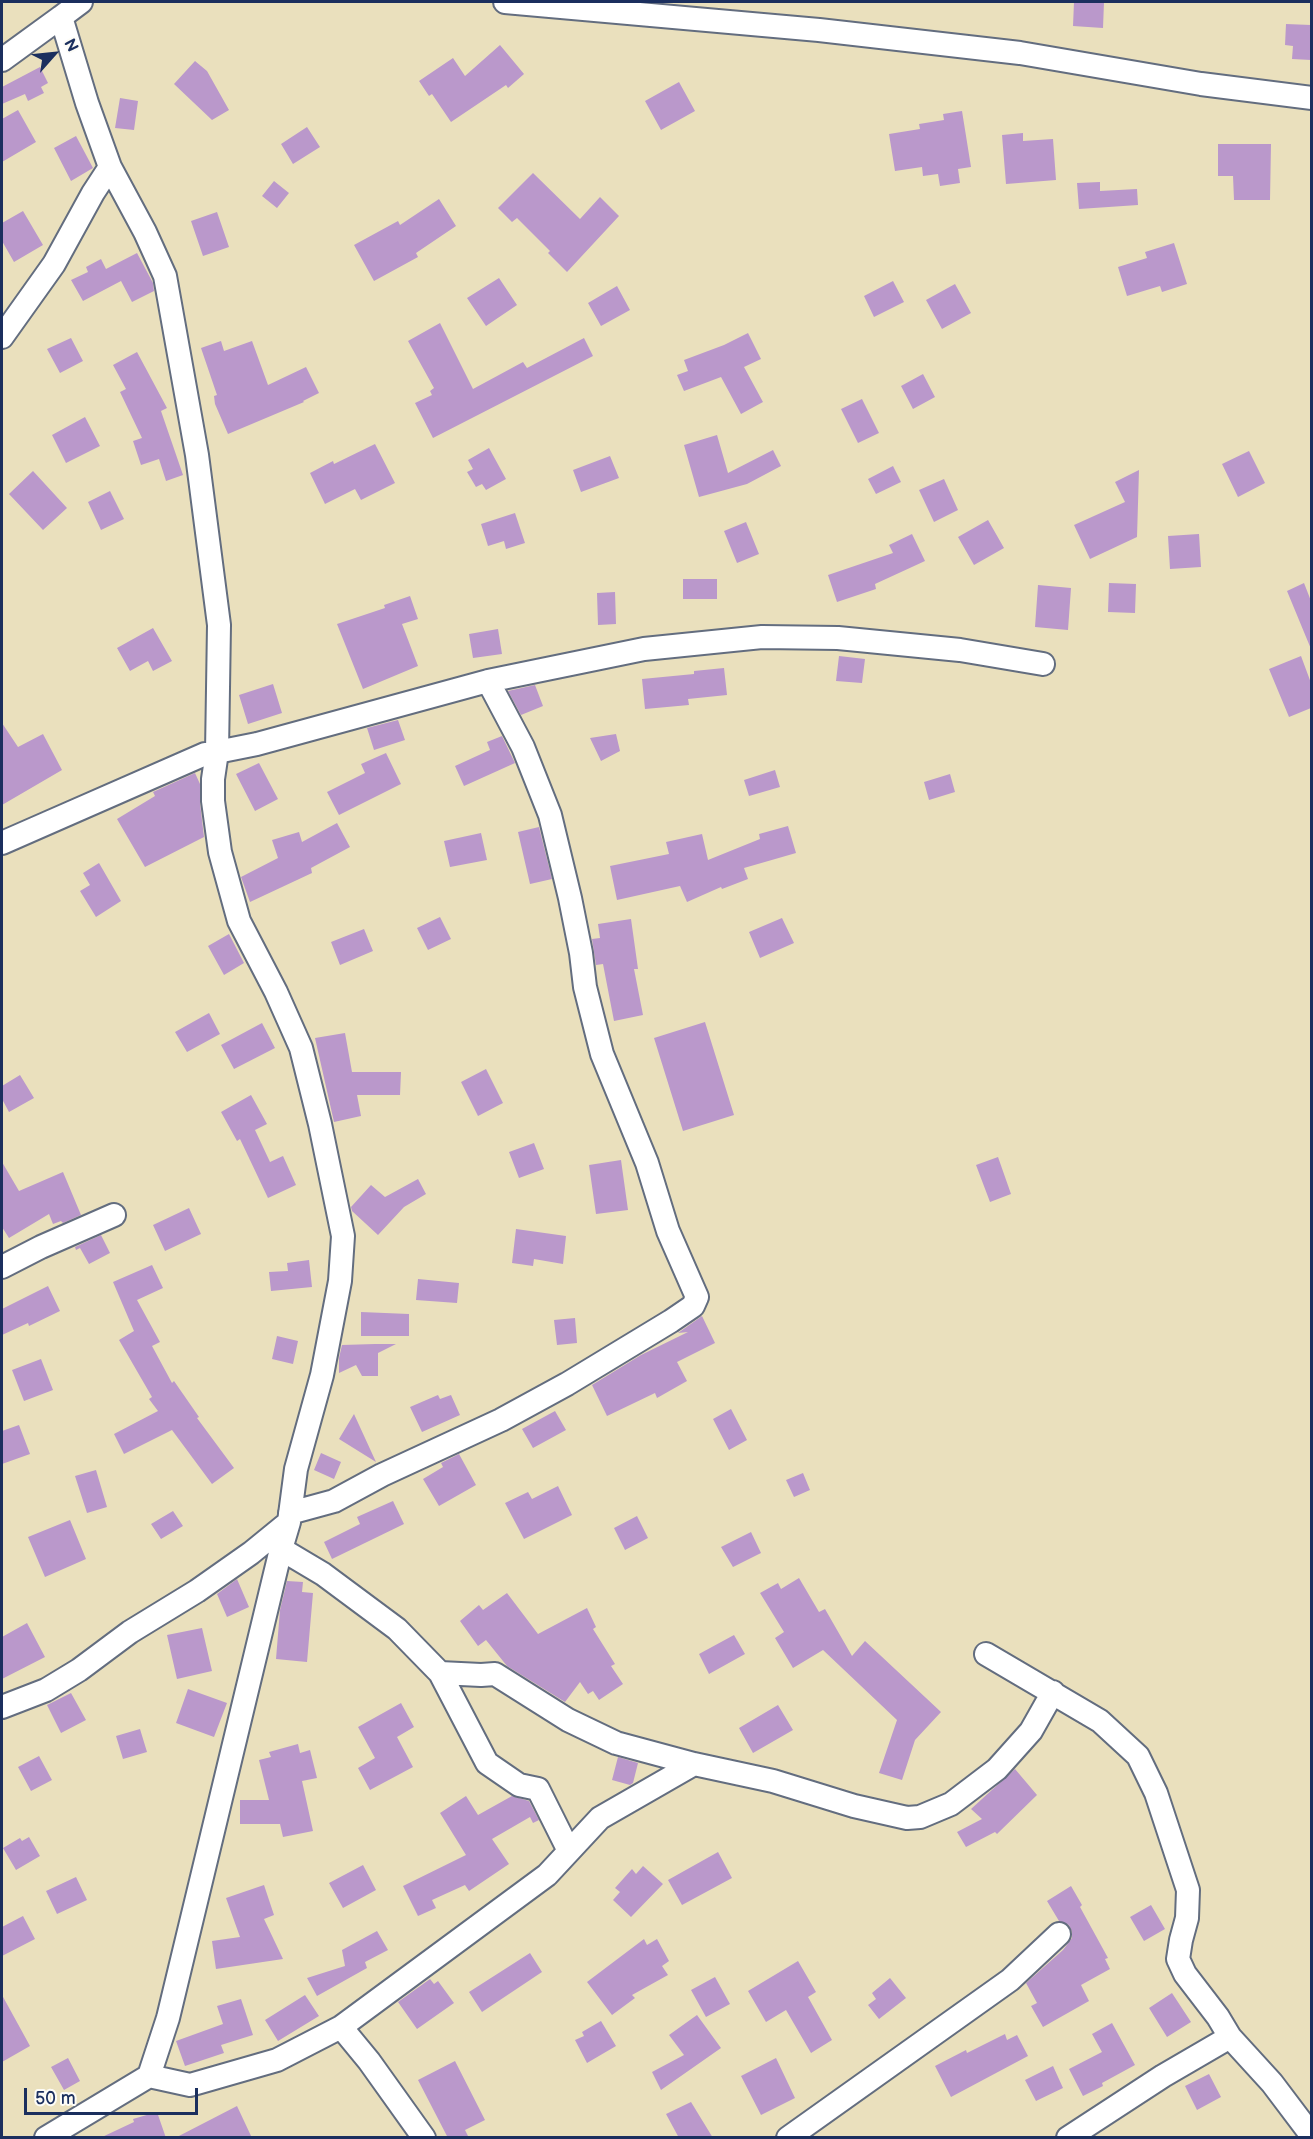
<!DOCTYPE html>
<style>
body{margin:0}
#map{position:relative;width:1313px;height:2139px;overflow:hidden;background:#eae0bd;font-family:"Balsamiq Sans",sans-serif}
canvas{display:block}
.frame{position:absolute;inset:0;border:3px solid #1b2f5e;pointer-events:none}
.north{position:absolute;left:24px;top:24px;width:60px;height:60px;-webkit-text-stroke:4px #fdfcf7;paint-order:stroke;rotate:63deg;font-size:16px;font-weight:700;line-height:24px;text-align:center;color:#1b2f5e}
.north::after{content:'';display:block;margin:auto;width:21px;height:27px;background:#1b2f5e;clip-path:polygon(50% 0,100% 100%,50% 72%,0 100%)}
.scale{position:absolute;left:24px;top:2088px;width:174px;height:27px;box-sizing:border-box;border:3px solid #1b2f5e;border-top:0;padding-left:8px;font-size:18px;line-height:21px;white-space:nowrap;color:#1b2f5e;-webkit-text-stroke:4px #fdfcf7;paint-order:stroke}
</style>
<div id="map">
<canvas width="1313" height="2139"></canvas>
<div class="frame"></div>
<div class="north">N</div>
<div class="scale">50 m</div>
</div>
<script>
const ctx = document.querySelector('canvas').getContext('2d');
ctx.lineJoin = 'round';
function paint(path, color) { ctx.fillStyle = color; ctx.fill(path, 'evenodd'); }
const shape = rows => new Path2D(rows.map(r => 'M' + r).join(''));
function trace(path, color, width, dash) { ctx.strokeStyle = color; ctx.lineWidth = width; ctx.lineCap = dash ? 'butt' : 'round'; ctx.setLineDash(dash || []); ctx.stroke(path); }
paint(shape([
 [1074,2,1104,2,1103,28,1073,26],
 [1286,24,1311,25,1311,60,1292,59,1293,46,1285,45],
 [500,45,524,74,508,88,506,85,451,122,432,94,429,96,419,81,453,58,465,76],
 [195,61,207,71,229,110,212,120,174,84],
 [40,67,48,83,41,87,44,93,28,101,25,94,2,104,2,87],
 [679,82,695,111,661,130,645,101],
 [120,98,138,101,134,130,115,128],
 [18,110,36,142,2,162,2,119],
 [962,111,971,167,958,169,960,183,940,186,938,174,923,176,922,167,895,171,889,134,920,129,919,124,944,120,943,114],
 [307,127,320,147,293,164,281,144],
 [1023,133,1023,141,1053,139,1056,180,1006,184,1002,135],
 [76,136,93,168,71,181,54,148],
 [1218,144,1271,144,1270,200,1234,200,1233,176,1218,176],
 [533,173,580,219,600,197,619,216,567,272,548,253,550,251,517,218,512,222,498,208],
 [274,181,289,193,277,208,262,196],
 [1100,182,1100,191,1137,189,1138,205,1079,209,1077,183],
 [439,199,456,226,416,253,418,257,374,281,354,245,398,221,400,225],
 [23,211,43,245,14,262,2,241,2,223],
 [217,212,229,247,203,256,191,221],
 [1174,243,1187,284,1162,292,1160,286,1127,296,1118,267,1147,258,1145,252],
 [137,253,153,283,154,291,132,302,121,281,83,301,71,280,88,272,86,267,101,259,106,269],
 [499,278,517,305,486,326,467,298],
 [893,281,904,302,874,317,864,296],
 [955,284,971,313,942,329,926,300],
 [617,286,630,310,601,326,588,303],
 [440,323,473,389,523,362,527,368,584,338,593,356,433,438,415,403,432,395,430,391,434,388,408,341],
 [748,333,761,359,744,367,763,402,741,414,721,377,684,391,677,375,688,371,684,360,724,345],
 [71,338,83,361,60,373,47,349],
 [221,341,224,351,252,341,268,385,306,367,319,393,303,401,304,402,228,434,215,404,214,396,217,395,201,348],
 [137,352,167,408,161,411,183,475,166,481,159,459,141,465,133,441,142,438,120,392,126,389,113,365],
 [923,374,935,397,913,409,901,386],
 [862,399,879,433,858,443,841,409],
 [85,417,100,446,66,463,52,435],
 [717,435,728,473,773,450,781,466,747,484,699,497,684,445],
 [375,444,395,483,361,500,355,489,325,504,310,473,333,461,334,464],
 [489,448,506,479,486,490,482,484,476,487,467,472,473,469,468,460],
 [1249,451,1265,483,1238,497,1222,464],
 [610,456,619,478,581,492,573,470],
 [893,466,901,482,876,494,868,479],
 [1139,470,1137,537,1090,559,1074,525,1125,502,1115,482],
 [33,471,67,508,43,530,9,494],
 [944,479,958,510,934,522,919,490],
 [110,491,124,519,101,530,88,502],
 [515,513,525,543,506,549,504,541,488,546,481,524],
 [988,520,1004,548,974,565,958,537],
 [746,522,759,554,737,563,724,531],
 [912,534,925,561,875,584,876,589,837,602,828,575,893,553,889,545],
 [1199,534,1201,567,1170,569,1168,536],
 [683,579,717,579,717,599,683,599],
 [1109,583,1136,584,1135,613,1108,612],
 [1304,583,1311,601,1311,649,1287,591],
 [1038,585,1071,588,1068,630,1035,627],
 [615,592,616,624,598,625,597,593],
 [410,596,418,619,402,624,418,666,363,689,337,624,385,608,384,605],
 [153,628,172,661,153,671,148,661,130,671,117,648],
 [498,629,502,654,473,658,469,634],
 [839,656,865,659,862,683,836,681],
 [1301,656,1311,683,1311,708,1289,717,1269,669],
 [724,668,727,695,688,699,689,705,645,709,642,679,694,674,694,671],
 [273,684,282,713,248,724,239,695],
 [535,685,543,706,521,715,508,691],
 [398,720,405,740,374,750,367,728],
 [2,723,18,747,43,734,62,770,2,805],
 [616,734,620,751,601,761,590,738],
 [502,736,515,763,464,786,455,766,490,750,487,742],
 [386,753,401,784,339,815,327,792,365,773,361,764],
 [259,763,278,799,255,811,236,774],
 [775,770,780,787,749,796,744,780],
 [195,773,200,784,200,803,204,837,145,867,117,819,155,796,153,792],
 [950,774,955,792,929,800,924,782],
 [337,823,350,847,311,868,312,873,250,902,241,877,278,858,272,840,299,832,302,842],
 [788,826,796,853,744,868,748,879,722,889,721,887,687,902,680,886,617,900,610,866,669,854,666,842,702,834,708,860,760,839,759,834],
 [539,827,552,879,530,884,518,832],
 [481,833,487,860,450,867,444,841],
 [99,863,121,901,96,917,80,891,90,885,83,873],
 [440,917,451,939,428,950,417,928],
 [782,918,794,943,760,958,749,932],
 [631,919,638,969,634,969,643,1015,614,1021,603,964,596,965,592,939,600,938,598,924],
 [364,929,373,951,340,965,331,942],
 [229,934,244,963,224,975,208,946],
 [209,1013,220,1034,187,1052,175,1032],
 [705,1022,734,1115,683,1131,654,1038],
 [262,1023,275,1048,234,1069,221,1045],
 [345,1033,352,1072,401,1072,400,1095,357,1095,361,1116,334,1122,315,1038],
 [486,1069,503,1103,478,1116,461,1082],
 [20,1075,34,1098,9,1112,2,1099,2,1086],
 [251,1095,267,1124,255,1130,270,1162,283,1156,296,1185,268,1198,240,1139,237,1141,221,1112],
 [534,1143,544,1169,519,1178,509,1152],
 [998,1157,1011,1194,990,1202,976,1165],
 [621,1160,628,1210,596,1214,589,1165],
 [2,1162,19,1191,63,1172,81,1215,63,1223,61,1221,53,1224,49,1214,9,1238,2,1227],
 [418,1179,426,1194,404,1207,378,1235,352,1211,351,1207,371,1185,385,1197],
 [189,1208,201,1234,165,1251,153,1225],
 [516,1229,566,1236,563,1264,534,1259,533,1266,512,1263],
 [101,1235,110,1253,89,1264,80,1248,76,1250,75,1247],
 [309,1260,312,1287,271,1291,269,1272,288,1271,287,1263],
 [152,1265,163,1288,137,1300,160,1342,152,1346,172,1383,174,1381,199,1417,197,1418,234,1468,212,1484,172,1430,124,1454,114,1434,158,1411,149,1399,152,1397,119,1340,134,1331,113,1282],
 [418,1279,459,1283,457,1303,416,1300],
 [48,1286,60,1311,29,1326,28,1323,2,1335,2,1309],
 [361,1312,409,1314,409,1336,361,1336],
 [702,1316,715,1343,677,1362,687,1381,657,1398,655,1393,607,1416,592,1385,641,1355,688,1332,678,1333],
 [575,1318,577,1343,557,1345,554,1320],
 [277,1336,298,1341,293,1364,272,1359],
 [375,1344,396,1344,378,1353,378,1376,362,1376,356,1365,339,1373,339,1358,342,1345],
 [41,1359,53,1390,24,1401,12,1370],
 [438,1395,440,1399,451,1395,460,1415,422,1432,410,1407],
 [731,1409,747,1440,729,1450,713,1419],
 [555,1411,566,1430,533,1448,522,1429],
 [354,1414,376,1462,339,1439],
 [19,1425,30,1454,2,1464,2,1431],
 [321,1453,341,1462,334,1479,314,1470],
 [459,1454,476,1485,439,1506,423,1479,443,1467,441,1463],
 [96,1470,107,1507,87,1513,75,1476],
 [803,1473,810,1490,794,1497,786,1480],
 [558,1486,572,1515,524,1539,505,1503,528,1492,532,1499],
 [393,1501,404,1524,332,1559,324,1542,360,1524,357,1517],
 [173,1511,183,1526,161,1539,151,1524],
 [637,1516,648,1538,625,1550,614,1528],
 [70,1520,86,1559,45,1577,28,1537],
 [751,1532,761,1553,733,1567,721,1547],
 [799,1578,819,1612,825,1609,852,1656,865,1641,941,1712,915,1740,902,1780,879,1773,897,1720,823,1650,793,1668,775,1638,784,1632,760,1593,778,1583,781,1589],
 [237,1579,249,1607,227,1617,217,1594],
 [287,1581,303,1582,302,1592,313,1593,307,1662,276,1659,280,1610],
 [507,1593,538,1634,587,1608,596,1627,593,1629,615,1664,611,1666,623,1684,599,1700,593,1691,588,1694,580,1682,565,1702,507,1666,486,1640,478,1646,460,1621,479,1605,483,1610],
 [27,1623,45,1657,2,1679,2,1637],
 [202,1628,212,1671,177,1679,167,1635],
 [734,1635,745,1654,709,1674,699,1654],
 [188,1689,227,1703,214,1737,176,1723],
 [71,1693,86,1720,61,1733,47,1705],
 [401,1703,414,1727,397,1737,413,1767,370,1790,358,1768,375,1758,358,1727],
 [778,1705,793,1730,753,1753,739,1728],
 [140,1729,147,1752,123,1759,116,1736],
 [298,1744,300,1753,310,1750,317,1778,302,1781,313,1831,283,1837,280,1824,240,1824,240,1800,269,1800,259,1760,271,1757,269,1752],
 [39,1756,52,1780,31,1791,18,1767],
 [618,1757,638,1763,633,1783,630,1785,612,1780],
 [1015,1769,1037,1795,997,1834,995,1832,966,1847,957,1832,982,1819,971,1809],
 [466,1796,478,1815,512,1796,529,1801,539,1820,533,1823,530,1817,492,1839,509,1864,469,1891,465,1885,432,1900,436,1908,418,1916,403,1886,466,1855,440,1813],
 [29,1837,40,1856,16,1870,3,1848,20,1838,22,1841],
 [718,1852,732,1878,682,1905,668,1880],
 [363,1865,376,1890,343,1908,329,1883],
 [643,1866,663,1884,631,1917,613,1900,620,1892,615,1888,632,1869,636,1874],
 [76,1877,87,1900,57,1914,46,1891],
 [264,1885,274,1915,264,1919,283,1959,216,1969,212,1941,240,1937,226,1898],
 [1071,1886,1082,1905,1080,1907,1108,1958,1105,1959,1110,1969,1081,1985,1089,2001,1043,2027,1031,2006,1037,2003,1026,1983,1063,1950,1072,1938,1072,1932,1069,1925,1059,1921,1047,1901],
 [1151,1905,1165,1929,1144,1941,1130,1917],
 [23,1916,35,1939,2,1956,2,1927],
 [377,1931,388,1950,365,1962,367,1968,317,1996,307,1978,345,1966,342,1950],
 [644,1939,647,1945,657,1939,669,1961,662,1966,668,1975,632,1995,635,1998,612,2015,587,1982],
 [530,1953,542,1972,482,2012,469,1992],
 [798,1961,816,1992,808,1997,832,2040,811,2053,786,2010,766,2022,748,1991],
 [715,1977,730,2004,706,2017,691,1990],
 [890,1978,906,1998,879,2019,868,2005,876,1999,872,1993],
 [430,1979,434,1984,438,1981,454,2003,417,2029,398,2002],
 [1172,1993,1191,2022,1167,2037,1149,2008],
 [2,1995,30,2046,2,2062],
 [305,1995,319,2016,278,2041,265,2020],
 [241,1999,253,2035,221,2045,224,2053,185,2066,176,2041,223,2024,217,2006],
 [697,2015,721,2048,661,2090,652,2072,684,2055,669,2035],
 [601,2021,616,2046,587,2063,575,2040,584,2036,582,2032],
 [1112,2023,1135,2065,1102,2083,1103,2086,1083,2096,1069,2069,1102,2052,1092,2034],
 [1005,2034,1007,2040,1017,2035,1028,2056,951,2097,935,2066,966,2050,967,2053],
 [68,2058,80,2081,64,2090,51,2067],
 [776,2058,795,2098,761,2115,741,2076],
 [455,2061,485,2120,465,2130,469,2138,448,2138,418,2080],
 [1053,2066,1063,2088,1036,2101,1025,2080],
 [1209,2074,1221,2097,1197,2110,1185,2086],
 [691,2102,713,2138,679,2138,666,2114],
 [237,2106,252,2138,175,2138],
 [157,2112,166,2138,100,2138,134,2122,133,2119]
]), '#ba98cb');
const street = shape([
 [81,2,61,17,87,103,110,167,145,232,165,276,197,455,219,625,217,752,257,744,488,681,644,649,762,637,838,638,960,650,1043,664],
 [505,2,819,30,1020,53,1201,84,1312,98],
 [2,60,61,17],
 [2,337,54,264,93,193,110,167],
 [2,843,205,754,217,752,213,779,213,801,220,852,239,921,276,992,301,1048,320,1124,343,1236,340,1281,322,1375,296,1469,289,1522,281,1549],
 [2,1267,41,1247,114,1215],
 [290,1513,334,1501,382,1475,501,1420,567,1384,671,1321,693,1306,697,1297,668,1231,647,1163,602,1054,585,987,581,953,570,898,550,815,523,747,488,681],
 [986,1654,1100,1721,1138,1756,1156,1793,1188,1890,1187,1918,1181,1940,1178,1959,1185,1974,1218,2017,1230,2037,1272,2083,1312,2136],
 [440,1673,487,1763,519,1785,538,1789,569,1851],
 [2,1707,46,1690,79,1670,130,1632,197,1591,251,1553,289,1522],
 [341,2027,369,2061,424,2138],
 [149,2076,190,2085,277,2060,341,2027,547,1875,600,1818,694,1764],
 [46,2138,149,2076,168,2018,281,1549,323,1574,397,1629,440,1673,481,1675,495,1674,568,1720,616,1743,694,1764,773,1781,854,1806,907,1818,920,1817,951,1804,997,1769,1031,1731,1053,1692],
 [788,2138,1010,1980,1059,1934],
 [1068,2138,1163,2076,1230,2037]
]);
trace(street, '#636d7f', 26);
trace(street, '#fff', 22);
</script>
